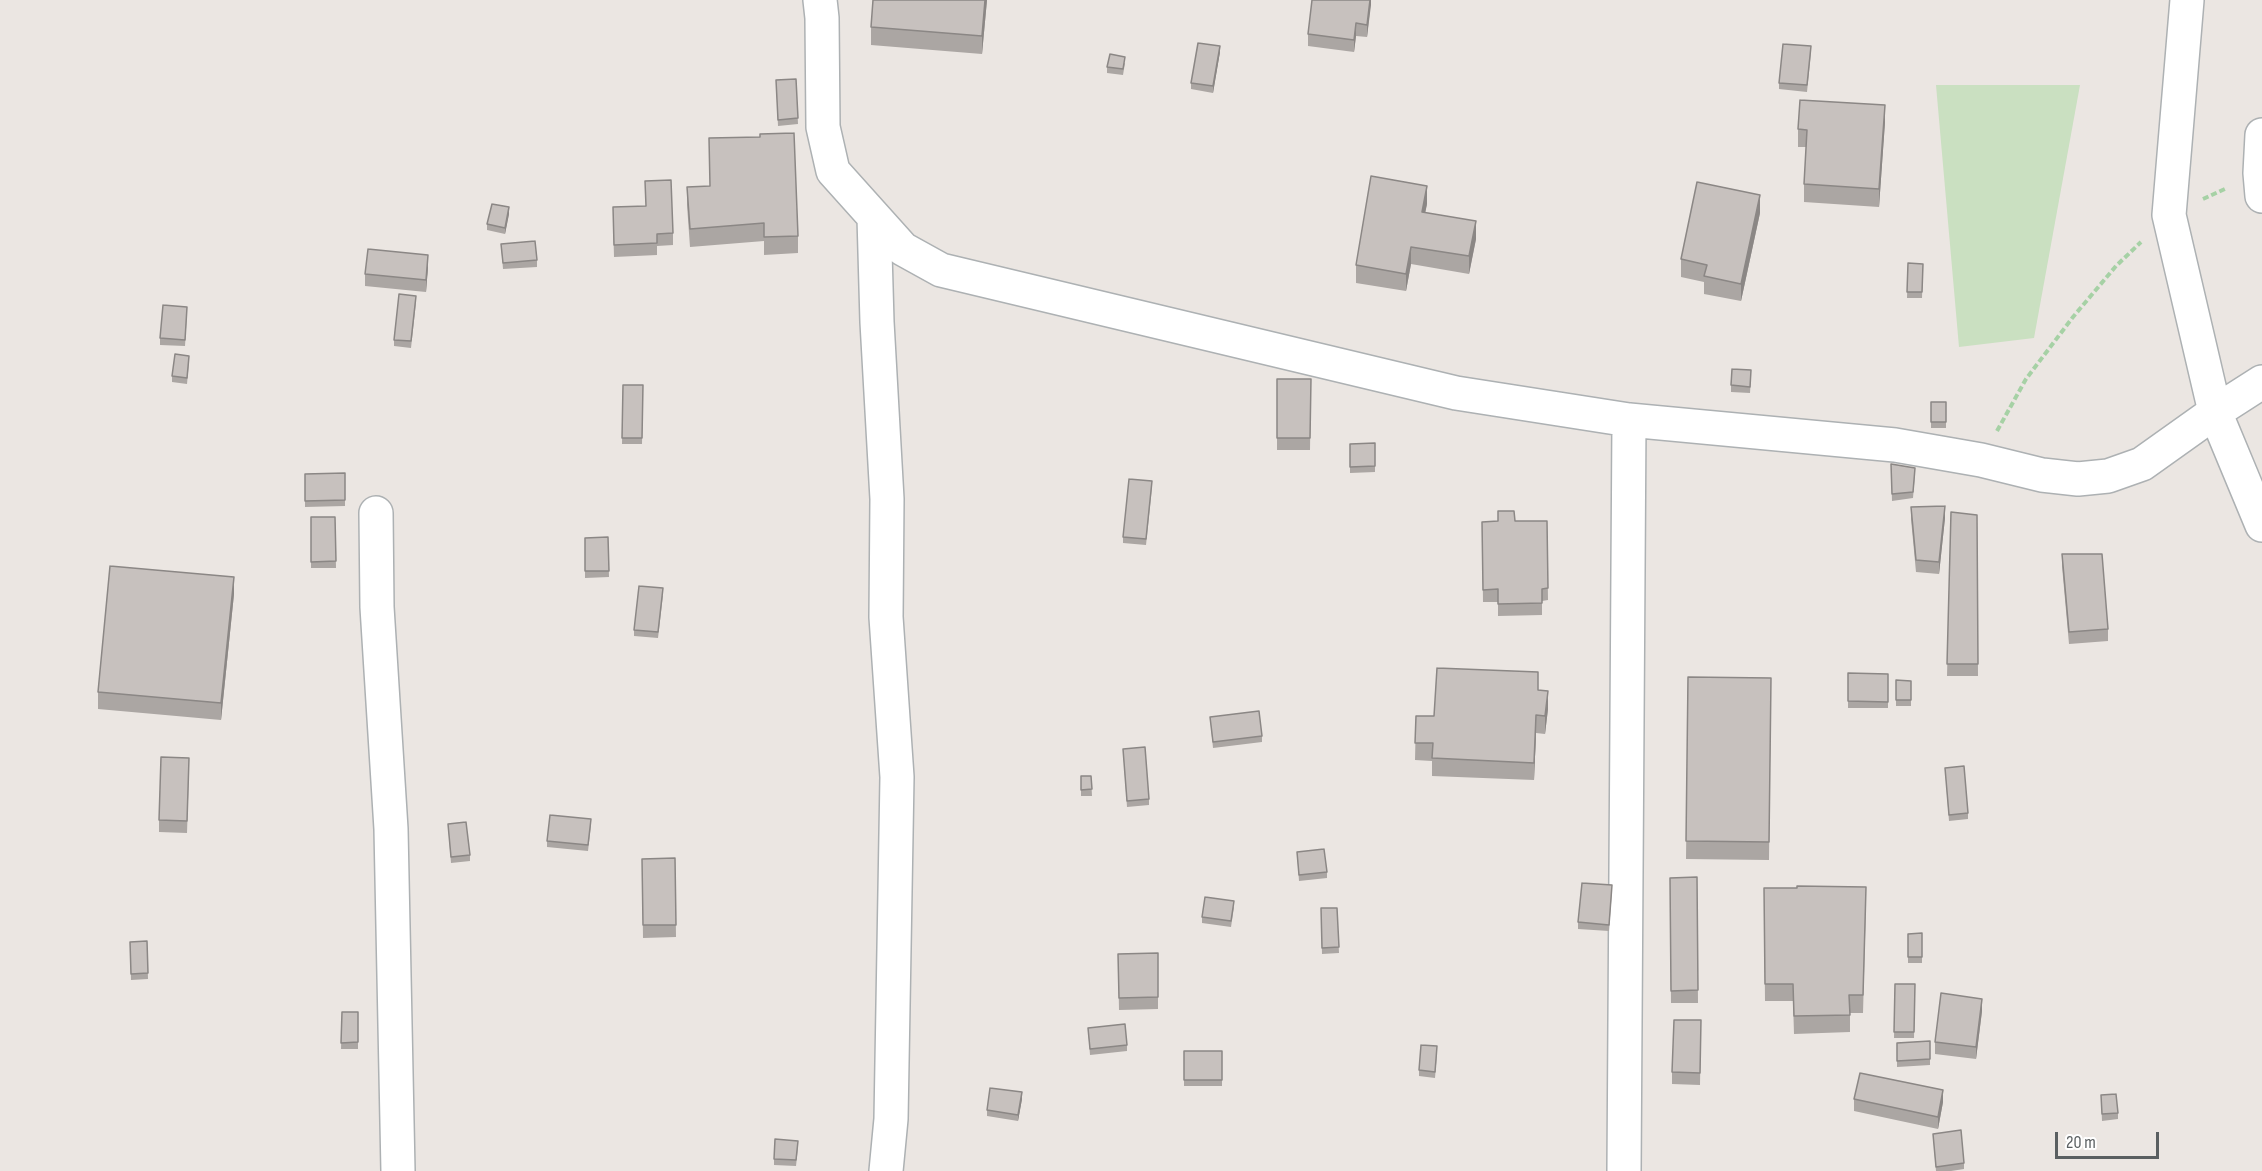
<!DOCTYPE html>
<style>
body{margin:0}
#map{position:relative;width:2262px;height:1171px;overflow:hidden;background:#ebe6e2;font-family:"Sofia Sans Condensed",sans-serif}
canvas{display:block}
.scale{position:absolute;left:2055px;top:1132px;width:104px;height:27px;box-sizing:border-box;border:3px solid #5a5f61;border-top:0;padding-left:8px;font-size:18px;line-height:21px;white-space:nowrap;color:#5a5f61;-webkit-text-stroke:4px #fff;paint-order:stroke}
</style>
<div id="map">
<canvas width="2262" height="1171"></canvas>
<div class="scale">20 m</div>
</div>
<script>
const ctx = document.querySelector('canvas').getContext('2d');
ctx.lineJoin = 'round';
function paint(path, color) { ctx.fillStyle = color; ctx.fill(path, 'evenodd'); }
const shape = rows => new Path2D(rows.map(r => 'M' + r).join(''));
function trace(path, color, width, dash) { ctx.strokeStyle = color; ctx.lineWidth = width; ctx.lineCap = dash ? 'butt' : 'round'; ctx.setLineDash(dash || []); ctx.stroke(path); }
paint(shape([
 [1936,85,2080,85,2034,338,1959,347]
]), '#cae0c1');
const minor = shape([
 [820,0,822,18,823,127,833,171,903,249,941,270,1456,393,1629,420,1895,445,1981,460,2042,475,2078,479,2108,476,2142,464,2215,412,2262,382],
 [2187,0,2169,215,2215,412,2262,525],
 [2262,135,2260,173,2262,196],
 [874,217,877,322,887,499,886,617,897,777,891,1119,886,1171],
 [376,513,377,607,391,829,398,1171],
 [1624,1171,1629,420]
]);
trace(minor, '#adb1b3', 36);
trace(shape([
 [2203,199,2227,188],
 [1997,431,2026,379,2073,317,2116,266,2141,242]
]), '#a6d1a5', 4, [6, 3]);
trace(minor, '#fff', 33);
paint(shape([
 [873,0,987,0,982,54,871,45,871,27],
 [1371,0,1367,37,1356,36,1354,52,1308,46,1308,34],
 [1220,52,1213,93,1191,89,1191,83],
 [1811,52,1807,92,1779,89,1779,83],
 [1125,63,1123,75,1107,73,1107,67],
 [796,79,798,124,778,126,776,80],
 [1885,122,1879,207,1804,202,1804,184,1806,147,1798,147,1798,129],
 [687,187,798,236,798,253,764,255,764,241,690,247,687,205],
 [1427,204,1425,212,1476,239,1469,274,1411,264,1406,291,1356,283,1356,265],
 [1760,213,1741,301,1704,294,1704,282,1681,277,1681,259],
 [509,214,505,234,487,230,487,224],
 [613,219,673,233,673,245,657,246,657,255,614,257],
 [501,244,537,260,537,267,503,269],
 [1908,263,1923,264,1922,298,1907,298],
 [428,267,426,292,365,286,365,274],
 [416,302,411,348,394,346,394,340],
 [187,313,185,346,160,345,160,338],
 [189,362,187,384,172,382,172,376],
 [1751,377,1750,393,1731,392,1731,385],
 [1277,379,1311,379,1310,450,1277,450],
 [623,385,643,385,642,444,622,444],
 [1931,402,1946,402,1946,428,1931,428],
 [1375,443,1375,472,1350,473,1350,444],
 [1891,464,1915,474,1913,498,1892,501],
 [345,473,345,506,305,507,305,474],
 [1152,487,1146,545,1123,543,1123,537],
 [1911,507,1945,518,1939,574,1916,572,1911,519],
 [1951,512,1977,515,1978,676,1947,676],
 [311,517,335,517,336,568,311,568],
 [1547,521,1548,600,1542,601,1542,615,1498,616,1498,602,1483,602,1482,522],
 [608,537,609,577,585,578,585,538],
 [2062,554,2108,629,2108,641,2069,644,2062,566],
 [234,594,221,720,98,709,98,692],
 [663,595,658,638,634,636,634,630],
 [1848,673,1888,674,1888,708,1848,708],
 [1688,677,1771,678,1769,860,1686,859],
 [1896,680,1911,681,1911,706,1896,706],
 [1538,690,1548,709,1545,734,1536,733,1534,780,1432,776,1432,761,1415,760,1416,716,1434,716],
 [1210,717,1262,736,1262,742,1213,748],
 [1123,749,1149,799,1149,805,1127,807],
 [1945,768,1968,813,1968,819,1949,821],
 [189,770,187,833,159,832,159,820],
 [1081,776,1091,776,1092,796,1081,796],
 [448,824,470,855,470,861,451,863],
 [591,825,588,851,547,847,547,841],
 [1297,852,1327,872,1327,878,1299,881],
 [675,858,676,937,643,938,642,859],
 [1697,877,1698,1003,1671,1003,1670,878],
 [1764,888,1866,904,1863,1013,1850,1013,1850,1032,1794,1034,1793,1001,1765,1001],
 [1612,891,1609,931,1578,929,1578,922],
 [1234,907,1231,927,1202,923,1202,917],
 [1321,908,1337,908,1339,953,1322,954],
 [1922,933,1922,963,1908,963,1908,934],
 [147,941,148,979,131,980,130,942],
 [1158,953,1158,1009,1119,1010,1118,954],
 [1895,984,1915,984,1914,1038,1894,1038],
 [1982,1011,1976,1059,1935,1054,1935,1042],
 [342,1012,358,1012,358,1049,341,1049],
 [1701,1020,1700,1085,1672,1084,1672,1072],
 [1088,1028,1127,1045,1127,1051,1090,1055],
 [1930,1041,1930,1065,1897,1067,1897,1043],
 [1184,1051,1222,1051,1222,1086,1184,1086],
 [1437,1053,1435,1078,1419,1076,1419,1070],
 [2101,1095,2118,1113,2118,1119,2102,1121],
 [1022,1099,1018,1121,987,1116,987,1110],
 [1854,1099,1943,1102,1938,1129,1854,1111],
 [1933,1134,1964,1163,1964,1169,1951,1171,1936,1171],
 [798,1147,796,1166,774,1165,774,1159]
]), '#aba6a3');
paint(shape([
 [985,0,987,0,982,54,982,36],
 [1370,0,1371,0,1371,5,1367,37,1367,25],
 [1356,23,1356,36,1354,52,1354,40],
 [1220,46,1220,52,1213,93,1213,86],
 [1885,105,1885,122,1879,207,1879,189],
 [1427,186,1427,204,1422,229,1422,212],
 [1760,195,1760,213,1741,301,1741,284],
 [509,207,509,214,505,234,505,228],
 [1476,221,1476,239,1469,274,1469,256],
 [1411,247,1411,264,1406,291,1406,274],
 [428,255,428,267,426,292,426,280],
 [1945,506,1945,518,1939,574,1939,562],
 [234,577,234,594,221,720,221,703],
 [1548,691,1548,709,1545,734,1545,716],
 [1536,715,1536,733,1534,780,1534,763],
 [1982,999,1982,1011,1976,1059,1976,1047],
 [1943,1090,1943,1102,1938,1129,1938,1117],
 [1022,1092,1022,1099,1018,1121,1018,1115]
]), '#8b8785');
const building = shape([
 [873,0,985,0,982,36,871,27,873,0],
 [1312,0,1370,0,1367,25,1356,23,1354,40,1308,34,1312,0],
 [1198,43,1220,46,1213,86,1191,83,1198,43],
 [1783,44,1811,46,1807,85,1779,83,1783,44],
 [1110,54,1125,57,1123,69,1107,67,1110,54],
 [796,79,798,118,778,120,776,80,796,79],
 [1800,100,1885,105,1879,189,1804,184,1807,130,1798,129,1800,100],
 [794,133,798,236,764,237,764,223,690,229,687,187,710,186,709,138,760,137,760,134,794,133],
 [1371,176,1427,186,1422,212,1476,221,1469,256,1411,247,1406,274,1356,265,1371,176],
 [671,180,673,233,657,234,657,243,614,245,613,207,646,206,645,181,671,180],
 [1697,182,1760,195,1741,284,1704,276,1707,265,1681,259,1697,182],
 [492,204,509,207,505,228,487,224,492,204],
 [535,241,537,260,503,263,501,244,535,241],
 [368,249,428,255,426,280,365,274,368,249],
 [1908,263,1923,264,1922,292,1907,292,1908,263],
 [399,294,416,296,411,341,394,340,399,294],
 [163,305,187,307,185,340,160,338,163,305],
 [175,354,189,356,187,378,172,376,175,354],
 [1732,369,1751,370,1750,387,1731,385,1732,369],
 [1277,379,1311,379,1310,438,1277,438,1277,379],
 [623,385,643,385,642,438,622,438,623,385],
 [1931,402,1946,402,1946,422,1931,422,1931,402],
 [1375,443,1375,466,1350,467,1350,444,1375,443],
 [1891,464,1915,468,1913,492,1892,494,1891,464],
 [345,473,345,500,305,501,305,474,345,473],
 [1129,479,1152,481,1146,539,1123,537,1129,479],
 [1945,506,1939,562,1916,560,1911,507,1945,506],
 [1498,511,1514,511,1515,521,1547,521,1548,588,1542,589,1542,603,1498,604,1498,589,1483,590,1482,522,1498,521,1498,511],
 [1951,512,1977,515,1978,664,1947,664,1951,512],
 [311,517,335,517,336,561,311,562,311,517],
 [608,537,609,571,585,571,585,538,608,537],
 [2062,554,2102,554,2108,629,2069,632,2062,554],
 [110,566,234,577,221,703,98,692,110,566],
 [639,586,663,588,658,632,634,630,639,586],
 [1437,668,1538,672,1538,690,1548,691,1545,716,1536,715,1534,763,1432,758,1433,743,1415,743,1416,716,1434,716,1437,668],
 [1848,673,1888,674,1888,702,1848,701,1848,673],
 [1688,677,1771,678,1769,842,1686,841,1688,677],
 [1896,680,1911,681,1911,700,1896,700,1896,680],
 [1259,711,1262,736,1213,742,1210,717,1259,711],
 [1145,747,1149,799,1127,801,1123,749,1145,747],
 [161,757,189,758,187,821,159,820,161,757],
 [1964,766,1968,813,1949,815,1945,768,1964,766],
 [1081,776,1091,776,1092,789,1081,790,1081,776],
 [550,815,591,819,588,845,547,841,550,815],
 [466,822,470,855,451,857,448,824,466,822],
 [1324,849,1327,872,1299,875,1297,852,1324,849],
 [675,858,676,925,643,925,642,859,675,858],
 [1697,877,1698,990,1671,991,1670,878,1697,877],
 [1582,883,1612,885,1609,925,1578,922,1582,883],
 [1797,886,1866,887,1863,995,1849,995,1850,1015,1794,1016,1793,984,1765,984,1764,888,1797,888,1797,886],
 [1205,897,1234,901,1231,921,1202,917,1205,897],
 [1321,908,1337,908,1339,947,1322,948,1321,908],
 [1922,933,1922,957,1908,957,1908,934,1922,933],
 [147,941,148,973,131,974,130,942,147,941],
 [1158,953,1158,997,1119,998,1118,954,1158,953],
 [1895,984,1915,984,1914,1032,1894,1032,1895,984],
 [1941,993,1982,999,1976,1047,1935,1042,1941,993],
 [342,1012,358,1012,358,1042,341,1043,342,1012],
 [1674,1020,1701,1020,1700,1073,1672,1072,1674,1020],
 [1125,1024,1127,1045,1090,1049,1088,1028,1125,1024],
 [1930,1041,1930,1059,1897,1061,1897,1043,1930,1041],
 [1421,1045,1437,1046,1435,1072,1419,1070,1421,1045],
 [1184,1051,1222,1051,1222,1080,1184,1080,1184,1051],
 [1860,1073,1943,1090,1938,1117,1854,1099,1860,1073],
 [990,1088,1022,1092,1018,1115,987,1110,990,1088],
 [2116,1094,2118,1113,2102,1114,2101,1095,2116,1094],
 [1961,1130,1964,1163,1936,1167,1933,1134,1961,1130],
 [775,1139,798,1141,796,1160,774,1159,775,1139]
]);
paint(building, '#c7c1be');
trace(building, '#8b8785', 1.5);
</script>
